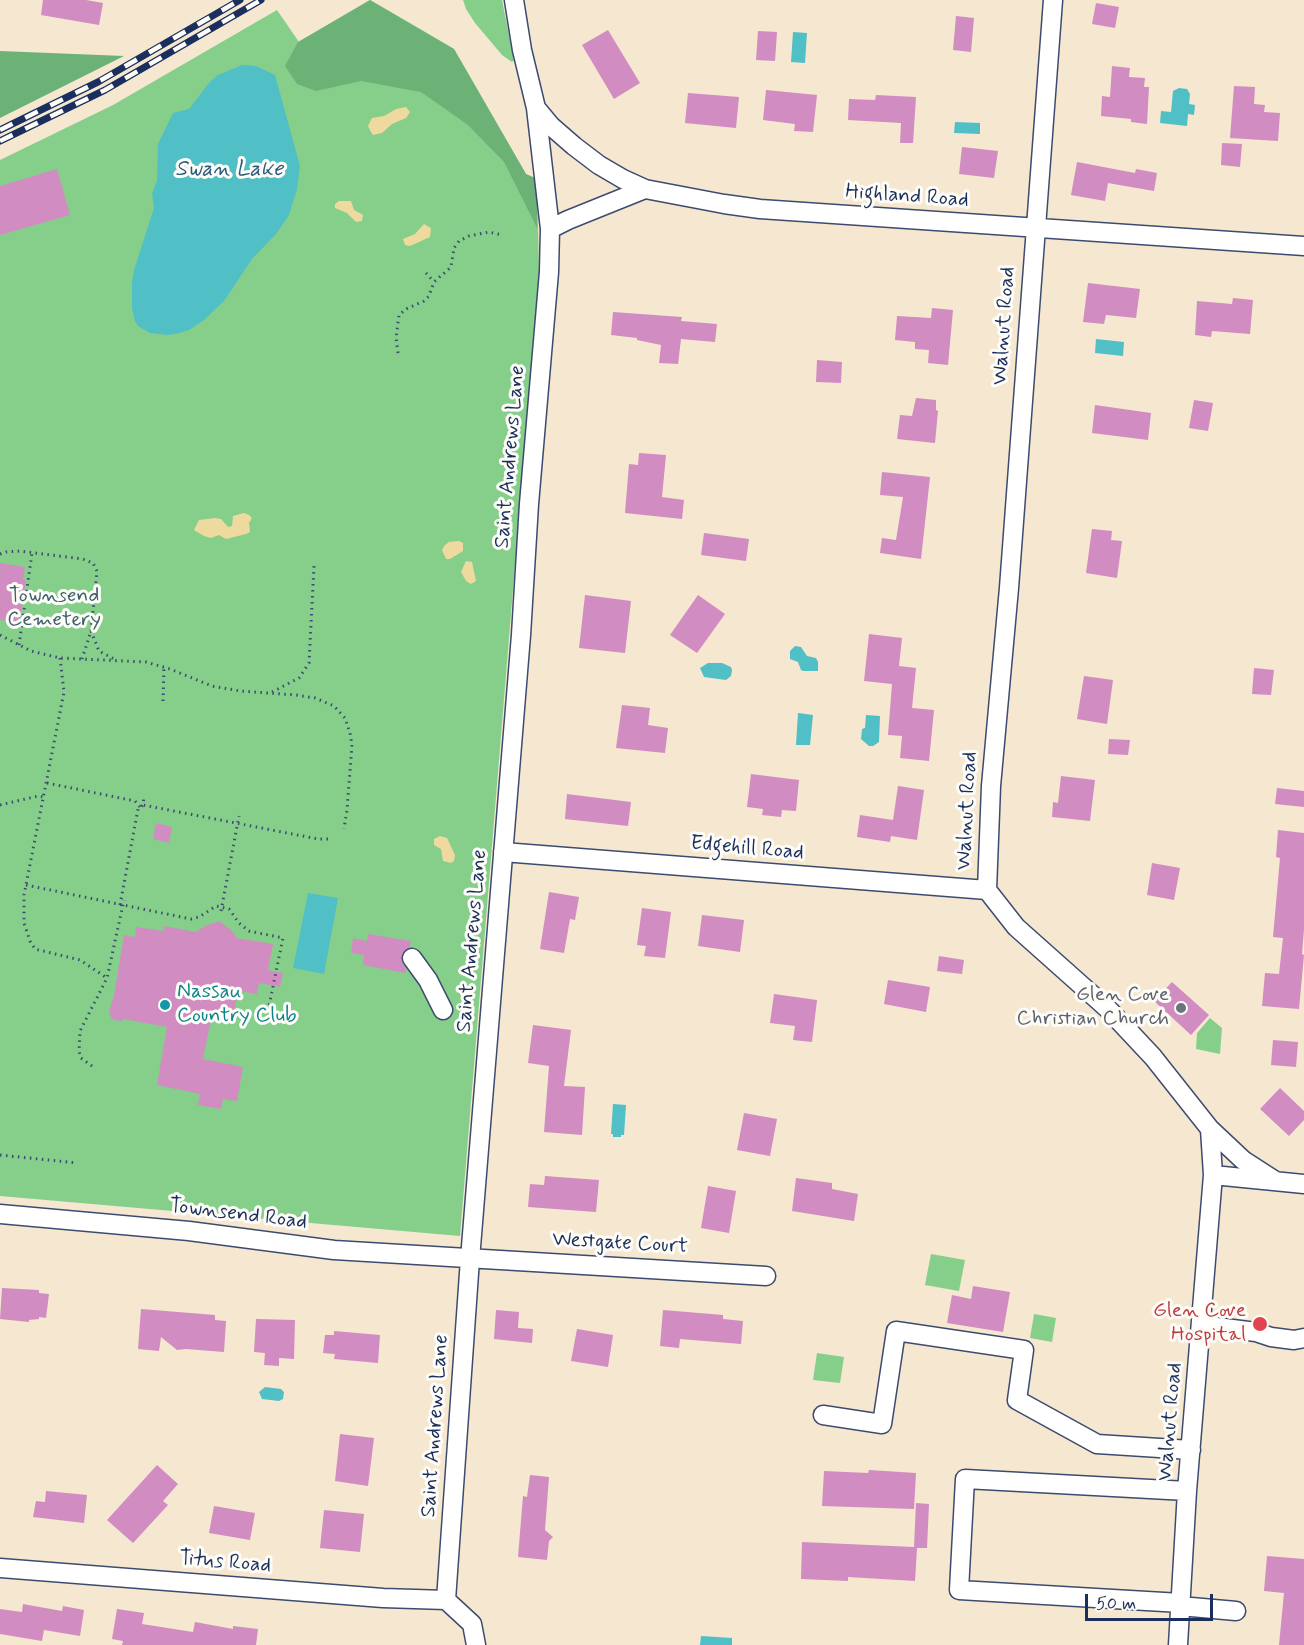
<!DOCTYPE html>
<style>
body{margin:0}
#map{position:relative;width:1304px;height:1645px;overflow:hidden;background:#f5e7d0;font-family:Mynerve,sans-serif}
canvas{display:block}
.scale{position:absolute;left:1085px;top:1594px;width:128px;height:27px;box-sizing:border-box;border:3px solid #1b2f5e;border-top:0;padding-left:8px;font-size:18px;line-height:21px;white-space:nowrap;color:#1b2f5e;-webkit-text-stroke:4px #fdfcf7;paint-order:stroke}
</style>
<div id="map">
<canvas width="1304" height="1645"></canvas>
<div class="scale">50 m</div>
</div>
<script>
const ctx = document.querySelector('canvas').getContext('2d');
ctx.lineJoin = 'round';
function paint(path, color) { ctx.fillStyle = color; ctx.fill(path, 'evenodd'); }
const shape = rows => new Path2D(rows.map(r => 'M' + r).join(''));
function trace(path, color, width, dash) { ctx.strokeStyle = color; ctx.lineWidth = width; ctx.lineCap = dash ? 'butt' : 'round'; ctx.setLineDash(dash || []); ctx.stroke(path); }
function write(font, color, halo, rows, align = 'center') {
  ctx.font = font + ' Mynerve,sans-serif'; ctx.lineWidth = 6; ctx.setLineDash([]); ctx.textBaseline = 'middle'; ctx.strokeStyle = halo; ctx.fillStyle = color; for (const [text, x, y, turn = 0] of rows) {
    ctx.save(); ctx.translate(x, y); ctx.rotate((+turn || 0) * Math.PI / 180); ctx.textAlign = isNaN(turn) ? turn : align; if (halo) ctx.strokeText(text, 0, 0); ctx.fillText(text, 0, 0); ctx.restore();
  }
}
paint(shape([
 [370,0,454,49,526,174,537,179,539,272,460,1236,0,1196,0,160,113,105,277,10,299,42],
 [463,0,502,0,514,60,512,62,502,55,475,23,466,9],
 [1210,1018,1222,1028,1220,1054,1196,1049,1197,1033],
 [931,1254,965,1260,959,1291,925,1285],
 [1034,1314,1056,1318,1052,1342,1030,1338],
 [817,1353,844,1357,840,1383,813,1380]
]), '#86cf8b');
paint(shape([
 [370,0,454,49,526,174,537,179,537,228,504,162,468,125,421,92,361,81,316,91,297,84,285,66,298,42],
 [0,51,124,56,0,118]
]), '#6cb277');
paint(shape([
 [406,107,410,112,406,118,392,124,382,133,373,135,371,132,368,126,372,118,384,116,396,109],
 [339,201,351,201,354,210,363,215,362,221,356,222,347,213,335,208,335,204],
 [424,224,431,228,430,237,410,246,405,245,403,239,415,234],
 [244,513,249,515,252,518,249,523,250,532,246,534,226,539,219,535,211,538,204,536,194,530,199,520,215,518,221,519,228,527,232,526,233,516],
 [459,541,463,543,463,551,450,559,446,559,442,550,445,545,449,542],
 [466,561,472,562,476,581,471,584,466,581,461,572],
 [440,836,447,838,455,855,454,861,451,863,443,861,441,849,434,845,434,839]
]), '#eeda9e');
paint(shape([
 [793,32,807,33,805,63,791,62],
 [242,65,256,66,275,75,300,166,297,189,289,215,276,234,252,259,224,301,204,320,189,330,179,333,168,335,150,333,138,326,135,321,132,309,132,283,134,270,154,208,152,194,157,180,158,144,173,113,189,109,209,83,218,75],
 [1179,88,1187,89,1190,94,1189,104,1195,105,1194,115,1188,114,1187,126,1160,123,1161,111,1171,112,1173,91],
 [955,122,980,123,980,134,954,133],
 [1096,339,1124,342,1123,356,1095,353],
 [795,646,801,647,807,656,816,658,818,662,818,671,803,671,801,670,798,662,790,659,790,651],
 [708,663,722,663,731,667,732,670,731,676,726,680,704,677,700,668],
 [798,713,813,715,810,745,796,745],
 [866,715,880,716,879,742,873,746,869,746,861,739,862,729,865,728],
 [308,893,338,898,324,974,293,968],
 [613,1104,626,1105,624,1135,621,1135,621,1137,613,1137,613,1134,611,1134],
 [265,1387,281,1389,284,1392,283,1399,279,1401,262,1399,259,1392],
 [701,1636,732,1638,732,1645,700,1645]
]), '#51bfc6');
paint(shape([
 [43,0,86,0,103,3,99,25,41,15],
 [1096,3,1119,7,1115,28,1092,24],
 [956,16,974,18,971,52,953,50],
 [608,30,640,83,614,99,582,45],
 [758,31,777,32,775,61,756,60],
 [1112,66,1130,68,1129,77,1145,78,1144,87,1149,87,1147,124,1131,122,1131,119,1101,116,1102,96,1110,97],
 [1234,86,1255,87,1254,104,1265,105,1264,112,1280,113,1278,141,1230,138],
 [766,90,817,95,813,132,794,131,795,124,763,120],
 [688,93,739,97,736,128,685,123],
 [876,95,916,97,913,143,900,143,901,123,848,120,849,99,875,100],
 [1222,143,1242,144,1240,167,1221,165],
 [962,147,998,151,994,178,959,174],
 [1077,162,1135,173,1136,169,1157,173,1154,191,1108,183,1105,201,1071,195],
 [57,169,70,215,0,235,0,186],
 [1088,283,1140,289,1136,318,1106,315,1104,324,1083,322],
 [1233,298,1253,300,1250,334,1212,331,1211,337,1195,335,1197,301,1232,304],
 [932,308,953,310,948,365,928,363,929,350,915,349,915,342,895,340,897,316,931,318],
 [613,312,682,317,681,321,717,324,715,342,681,339,678,364,659,363,661,345,637,340,637,338,611,335],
 [817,360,842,362,841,383,816,382],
 [916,398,936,400,936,410,938,411,935,443,897,439,900,415,912,416],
 [1194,400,1213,403,1208,431,1189,428],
 [1095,405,1151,413,1148,440,1092,433],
 [639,453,666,455,662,497,684,500,682,519,625,513,629,464,638,465],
 [882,472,930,477,921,559,880,553,882,538,896,540,903,497,880,495],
 [1092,529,1112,531,1111,540,1122,541,1117,578,1086,573],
 [704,533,749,539,746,561,701,555],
 [0,563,25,567,23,580,26,580,19,623,0,620],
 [585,595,631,601,625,653,579,648],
 [698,595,725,614,697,653,670,635],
 [869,634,902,638,899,666,916,668,912,708,934,710,929,761,900,758,902,736,888,735,892,684,864,681],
 [1254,668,1274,670,1271,695,1252,694],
 [1084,676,1113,680,1107,724,1077,719],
 [622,705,650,708,648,725,668,728,665,753,616,748],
 [1109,739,1130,740,1128,755,1108,754],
 [751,774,799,780,796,811,782,810,781,817,762,815,763,809,747,807],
 [1061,776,1095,780,1090,821,1052,817,1053,802,1058,803],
 [898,786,924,790,917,840,891,836,890,842,857,837,860,815,893,820],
 [1277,788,1304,791,1304,807,1275,804],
 [567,794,631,802,628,826,565,819],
 [156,823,172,827,169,843,153,839],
 [1278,830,1304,833,1304,929,1302,954,1304,955,1299,1009,1262,1006,1265,973,1279,974,1283,938,1273,937,1280,858,1276,857],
 [1152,863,1180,868,1174,900,1147,895],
 [549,892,579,897,575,920,570,919,564,953,540,949],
 [642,908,671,912,665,958,644,956,646,946,637,945],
 [702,915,744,920,740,952,698,946],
 [219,921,231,930,237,938,273,944,268,970,283,973,280,987,259,983,257,994,238,991,232,1023,211,1019,203,1059,243,1067,237,1101,223,1099,221,1109,198,1105,200,1094,157,1085,167,1027,123,1019,122,1021,113,1020,109,1014,112,1000,113,1001,124,935,135,937,136,927,163,931,164,926,196,932,205,926],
 [368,934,411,941,410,947,402,954,401,960,406,969,405,973,363,965,364,955,351,953,353,938,367,941],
 [939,956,964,960,962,974,937,971],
 [888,980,930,987,926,1012,884,1004],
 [1172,982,1209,1015,1191,1035,1154,1001],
 [774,994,817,1000,812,1042,793,1040,795,1026,770,1023],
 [533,1025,571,1030,564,1086,585,1087,582,1135,544,1132,549,1066,528,1063],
 [1273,1040,1298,1042,1296,1067,1271,1065],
 [1280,1088,1304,1111,1304,1120,1289,1136,1260,1109],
 [744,1113,777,1119,770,1156,737,1150],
 [545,1176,599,1180,596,1212,528,1207,530,1184,544,1185],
 [796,1178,832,1183,832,1189,858,1194,854,1221,792,1211],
 [708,1186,736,1191,729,1233,701,1228],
 [973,1286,1010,1292,1003,1332,947,1323,952,1295,971,1299],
 [2,1288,39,1290,39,1293,49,1294,46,1318,39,1317,39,1319,29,1320,29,1322,0,1319],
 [141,1309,215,1315,215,1320,226,1321,224,1352,186,1349,177,1350,161,1337,159,1351,138,1349],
 [496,1310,519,1312,518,1328,533,1329,532,1343,494,1339],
 [663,1310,723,1315,723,1319,743,1321,741,1344,680,1339,679,1348,660,1346],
 [256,1319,295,1320,294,1359,279,1358,279,1366,264,1365,265,1353,254,1352],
 [577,1329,613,1335,608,1367,571,1361],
 [334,1331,380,1335,378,1363,334,1359,335,1354,323,1353,325,1335,334,1335],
 [340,1434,374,1438,368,1486,335,1481],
 [157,1465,178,1484,163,1501,168,1505,133,1543,107,1520],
 [869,1470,916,1473,914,1509,822,1506,824,1471,868,1473],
 [530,1475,549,1477,545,1530,553,1537,549,1541,547,1560,518,1557,523,1496,527,1497],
 [46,1491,87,1495,84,1523,33,1517,36,1501,45,1502],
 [916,1503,929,1504,927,1548,917,1548,915,1581,848,1577,848,1581,801,1579,802,1542,914,1547],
 [214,1506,255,1513,250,1540,209,1533],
 [324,1510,364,1514,360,1552,320,1548],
 [1267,1556,1304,1559,1304,1645,1279,1645,1284,1593,1264,1591],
 [23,1604,62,1611,63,1606,84,1610,80,1636,44,1630,42,1641,0,1634,0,1609,22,1612],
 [117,1609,144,1613,142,1624,193,1632,195,1622,233,1629,233,1626,258,1629,256,1645,122,1645,123,1641,112,1639]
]), '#d18cc2');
const minor = shape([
 [1053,0,1009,588,991,786,987,890,1016,927,1108,1009,1153,1057,1210,1129,1213,1175,1187,1491,1178,1645],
 [536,108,551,126,574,146,599,165,623,179,645,189,724,204,760,209,1304,246],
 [550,229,568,220,645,189],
 [503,852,987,890],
 [412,958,428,980,443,1010],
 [1210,1129,1243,1160,1274,1180],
 [1213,1175,1304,1184],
 [0,1214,189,1231,334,1250,766,1276],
 [1201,1325,1256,1332,1271,1337,1294,1340,1304,1338],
 [823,1415,882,1424,896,1331,1024,1350,1017,1400,1097,1444,1191,1450],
 [0,1568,383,1598,446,1600],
 [1181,1603,959,1590,965,1479,1187,1491],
 [1180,1606,1236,1611],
 [476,1645,472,1624,446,1600,470,1259,521,635,529,504,549,272,550,229,536,108,522,50,514,0]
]);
trace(minor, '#3c4b6f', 21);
trace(shape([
 [426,273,434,282],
 [398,353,396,338,399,315,406,309,424,301,429,296,434,282,451,267,454,248,459,241,469,236,489,232,502,235],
 [0,554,6,552,20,551,83,559,93,563,97,571,91,631,82,659],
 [91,631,99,651,114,659],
 [0,635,31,651,60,658,146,662,170,669,212,686,240,691,296,695,315,698,334,706,345,718,350,733,352,745,347,810,344,829],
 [19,645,32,553],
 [60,658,64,692,24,895,24,923,30,941,35,949,80,960,107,978],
 [272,692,299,678,309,663,314,566],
 [163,701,164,667],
 [47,783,135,801,140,807,143,805,318,839,331,839],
 [0,805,38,796,44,797],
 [26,885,191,919,199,917,216,906,229,909,239,923,249,931,283,938,269,1006],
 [120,905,138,809,143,805,144,797],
 [221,911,239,816],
 [92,1066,81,1058,79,1051,80,1031,107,978,124,900],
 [0,1155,77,1163]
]), '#3c4b6f', 3, [1.5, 4.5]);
trace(minor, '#fff', 18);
const rail = shape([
 [0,130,98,82,240,0],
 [0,141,105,90,261,0]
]);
trace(rail, '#1b2f5e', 7);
trace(rail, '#fdfcf7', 4.5, [14]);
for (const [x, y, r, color] of [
 [165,1005,6,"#0f9aa8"],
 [1181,1008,6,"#6b7280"],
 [1260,1324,8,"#e0444e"]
]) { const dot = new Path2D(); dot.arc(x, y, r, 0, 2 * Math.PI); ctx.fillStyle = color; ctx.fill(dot); trace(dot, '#fdfcf7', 2); }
write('21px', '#1b2f5e', '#fdfcf7', [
 ["Highland Road",907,197,4],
 ["Walnut Road",1005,326,-86],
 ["Saint Andrews Lane",511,457,-85],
 ["Walnut Road",968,811,-87],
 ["Edgehill Road",747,849,5],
 ["Saint Andrews Lane",473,941,-85],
 ["Townsend Road",238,1215,7],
 ["Westgate Court",620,1244,3],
 ["Walnut Road",1171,1422,-85],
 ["Saint Andrews Lane",436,1426,-86],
 ["Titus Road",225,1563,5]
]);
write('21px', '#3b5f6c', '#fdfcf7', [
 ["Townsend",54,597],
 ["Cemetery",54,621]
]);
write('21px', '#0d838f', '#fdfcf7', [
 ["Nassau",177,993],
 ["Country Club",177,1017]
], 'left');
write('21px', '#5b616d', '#fdfcf7', [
 ["Glen Cove",1169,996],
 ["Christian Church",1169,1020]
], 'right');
write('21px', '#be3a42', '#fdfcf7', [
 ["Glen Cove",1246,1312],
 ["Hospital",1246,1336]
], 'right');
write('italic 22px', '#2b5a7d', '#fdfcf7', [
 ["Swan Lake",229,170]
]);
</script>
